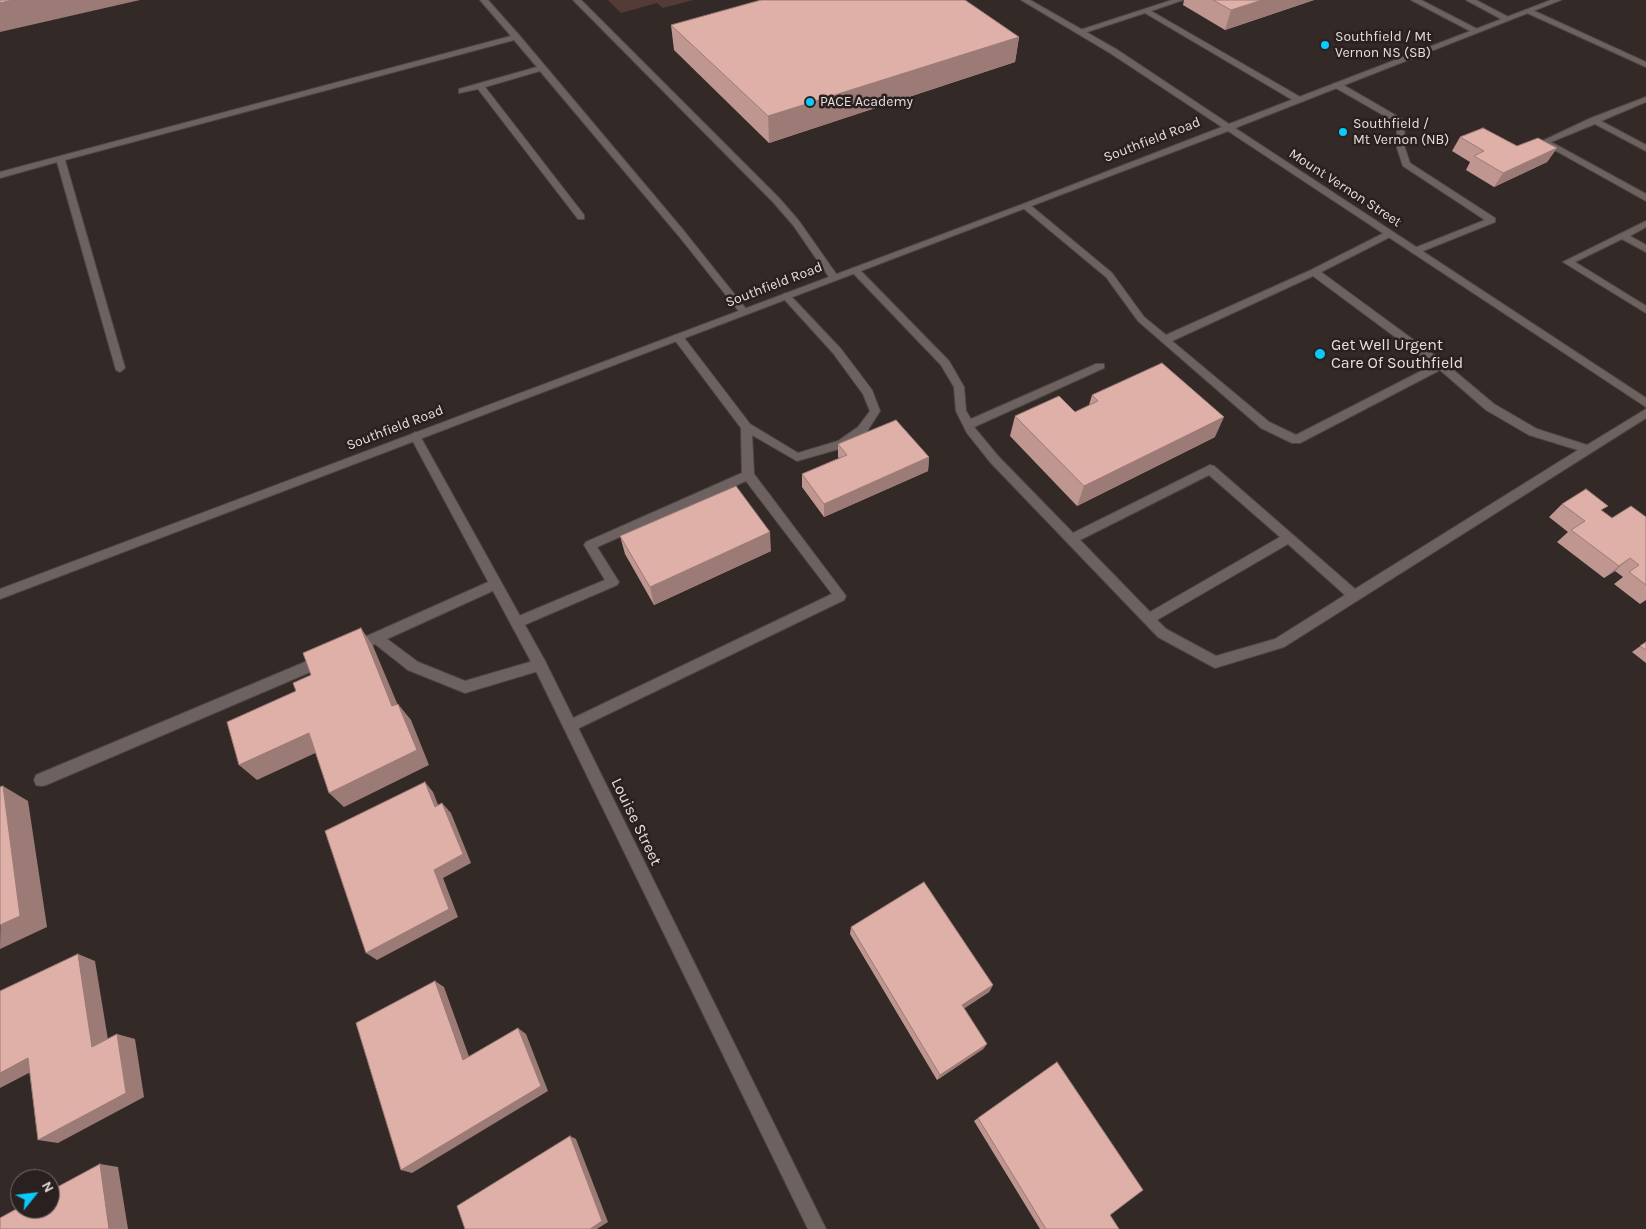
<!DOCTYPE html>
<style>
body{margin:0}
#map{position:relative;width:1646px;height:1229px;overflow:hidden;background:#332a28;font-family:Karla,sans-serif}
canvas{display:block}
.north{position:absolute;left:10px;top:1169px;width:50px;height:50px;box-sizing:border-box;background:#29201f;border:1px solid #746c6b;border-radius:50%;rotate:61deg;font-size:14px;font-weight:700;line-height:20px;text-align:center;color:#e4dedc}
.north::after{content:'';display:block;margin:auto;width:18px;height:22px;background:#0acafa;clip-path:polygon(50% 0,100% 100%,50% 72%,0 100%)}
</style>
<div id="map">
<canvas width="1646" height="1229"></canvas>
<div class="north">N</div>
</div>
<script>
const ctx = document.querySelector('canvas').getContext('2d');
ctx.lineJoin = 'round';
function paint(path, color) { ctx.fillStyle = color; ctx.fill(path, 'evenodd'); }
const shape = rows => new Path2D(rows.map(r => 'M' + r).join(''));
function trace(path, color, width, dash) { ctx.strokeStyle = color; ctx.lineWidth = width; ctx.lineCap = dash ? 'butt' : 'round'; ctx.setLineDash(dash || []); ctx.stroke(path); }
function write(font, color, halo, rows, align = 'center') {
  ctx.font = font + ' Karla,sans-serif'; ctx.lineWidth = 5; ctx.setLineDash([]); ctx.textBaseline = 'middle'; ctx.strokeStyle = halo; ctx.fillStyle = color; for (const [text, x, y, turn = 0] of rows) {
    ctx.save(); ctx.translate(x, y); ctx.rotate((+turn || 0) * Math.PI / 180); ctx.textAlign = isNaN(turn) ? turn : align; if (halo) ctx.strokeText(text, 0, 0); ctx.fillText(text, 0, 0); ctx.restore();
  }
}
paint(shape([
 [608,0,693,0,663,8,657,3,621,13]
]), '#543b37');
const lane = shape([
 [480,0,488,0,519,35,684,231,747,310,747,314,741,314,678,235,540,71,485,87,584,215,584,219,578,219,478,89,459,93,459,89,537,67,514,40,65,160,125,368,120,372,116,370,57,162,0,178,0,172,511,36,480,0],
 [573,0,581,0,779,198,799,221,839,278,837,280,831,280,793,225,773,202,573,0],
 [1172,0,1183,0,1151,11,1302,98,1302,102,1296,102,1145,13,1084,33,1077,31,1172,0],
 [1411,0,1421,0,1481,31,1474,33,1411,0],
 [1466,0,1476,0,1512,19,1505,21,1466,0],
 [1530,9,1646,62,1646,67,1527,13,1526,11,1530,9],
 [1334,83,1340,83,1404,120,1405,148,1410,163,1495,218,1495,222,1418,253,1412,253,1412,249,1485,220,1403,166,1397,148,1397,123,1334,87,1334,83],
 [1646,97,1646,102,1601,121,1646,145,1646,151,1595,124,1551,142,1646,194,1646,201,1540,142,1591,118,1646,97],
 [1023,204,1029,204,1112,273,1144,317,1166,335,1311,270,1386,232,1392,232,1392,236,1321,272,1445,363,1494,404,1537,429,1587,445,1646,409,1646,418,1284,647,1215,668,1158,637,990,462,967,433,956,411,954,387,941,365,852,272,852,268,858,268,949,361,964,387,966,411,971,419,1096,364,1104,364,1104,368,974,427,998,456,1073,533,1210,465,1214,466,1355,589,1578,450,1529,435,1486,410,1440,370,1300,443,1292,443,1261,428,1138,321,1106,277,1023,208,1023,204],
 [1313,276,1433,365,1296,435,1269,422,1172,341,1313,276],
 [1209,475,1280,537,1150,612,1080,540,1209,475],
 [1288,544,1345,595,1275,639,1216,656,1166,629,1157,620,1288,544],
 [1646,221,1646,227,1630,236,1646,245,1646,252,1622,239,1575,262,1646,306,1646,313,1563,262,1646,221],
 [786,293,789,294,841,349,872,390,880,411,866,433,846,447,797,461,752,435,754,474,846,596,844,600,575,730,570,732,565,730,563,726,565,722,832,594,746,481,597,547,617,579,619,582,617,585,522,626,514,626,512,622,514,618,605,580,584,545,586,542,742,473,741,428,674,339,674,335,682,335,750,424,798,453,838,441,858,427,870,411,863,394,833,353,783,298,783,294,786,293],
 [495,579,499,580,501,584,499,588,387,639,418,662,465,681,540,659,545,661,546,665,545,669,465,693,408,670,375,644,354,653,349,652,348,648,349,644,495,579],
 [324,654,329,656,330,660,329,664,46,785,41,786,36,785,34,780,36,775,324,654]
]);
const street = shape([
 [415,432,420,436,545,661,826,1229,808,1229,535,669,410,436,415,432]
]);
const secondary = shape([
 [1021,0,1030,0,1116,49,1229,124,1551,0,1561,0,1235,128,1646,398,1646,407,1228,131,0,599,0,589,1023,204,1222,127,1110,53,1021,0]
]);
trace(lane, '#4f4846', 2);
trace(street, '#4f4846', 2);
trace(secondary, '#4f4846', 2);
paint(lane, '#6d6260');
paint(street, '#6d6260');
paint(secondary, '#6d6260');
paint(shape([
 [1184,0,1314,0,1225,30,1183,5],
 [671,25,1019,37,1015,62,769,143,674,50],
 [1460,137,1517,146,1557,148,1547,162,1494,187,1466,170,1470,162,1452,151],
 [1092,395,1215,437,1077,506,1010,436,1015,416,1075,412,1089,405],
 [838,444,929,457,928,471,824,517,802,487,802,474,839,458,838,457],
 [1562,504,1602,511,1612,518,1646,517,1646,600,1640,604,1614,584,1623,577,1615,571,1604,578,1557,542,1568,532,1549,517],
 [620,536,771,551,654,605,625,554],
 [1646,642,1646,663,1632,652],
 [851,927,993,985,989,992,964,1008,987,1044,983,1049,937,1080,850,934],
 [978,1118,1110,1215,1119,1229,1040,1229,974,1121]
]), '#c09790');
paint(shape([
 [13,0,140,0,0,32,0,3],
 [1262,0,1314,0,1225,30,1231,10],
 [1019,37,1015,62,769,143,768,116],
 [1557,148,1547,162,1494,187,1503,173],
 [1224,417,1215,437,1077,506,1084,486],
 [929,457,928,471,824,517,824,504],
 [770,532,771,551,654,605,650,587],
 [1630,558,1615,571,1604,578,1619,566],
 [361,628,373,646,405,722,392,706],
 [398,704,411,720,429,765,344,807,329,793],
 [309,733,324,749,257,780,239,765],
 [425,782,433,792,443,817,435,807],
 [3,786,28,801,47,927,0,949],
 [442,803,451,813,471,863,443,878,458,917,377,960,366,953,434,870],
 [78,954,95,961,110,1052,92,1047],
 [435,981,444,987,472,1065,463,1060],
 [993,985,989,992,959,1012,962,1005],
 [518,1028,526,1034,548,1091,412,1173,401,1170],
 [117,1034,135,1039,144,1097,58,1143,38,1140],
 [987,1044,983,1049,937,1080,940,1075],
 [28,1058,48,1063,0,1088,0,1073],
 [570,1136,576,1139,608,1222,597,1229,590,1229],
 [100,1164,118,1167,128,1229,109,1229]
]), '#9c7b76');
const building = shape([
 [0,0,13,0,0,3,0,0],
 [761,0,965,0,1019,37,768,116,671,25,761,0],
 [1213,0,1262,0,1231,10,1213,0],
 [1483,128,1517,146,1538,138,1557,148,1503,173,1474,156,1484,151,1460,137,1483,128],
 [1162,363,1224,417,1084,486,1015,416,1059,396,1075,412,1098,401,1092,395,1162,363],
 [896,420,929,457,824,504,802,474,847,455,838,444,896,420],
 [736,486,770,532,650,587,620,536,736,486],
 [1586,489,1608,506,1601,510,1612,518,1631,506,1646,517,1646,585,1629,572,1639,565,1630,558,1619,566,1571,530,1585,521,1562,504,1586,489],
 [361,628,392,706,398,704,417,750,329,793,309,733,239,765,227,722,296,691,293,683,311,675,303,653,361,628],
 [1646,642,1646,650,1640,646,1646,642],
 [425,782,435,807,442,803,463,854,434,870,449,909,366,953,325,831,425,782],
 [3,786,20,916,0,925,0,787,3,786],
 [924,882,993,985,962,1005,987,1044,940,1075,851,927,924,882],
 [78,954,92,1047,117,1034,126,1093,38,1140,28,1058,0,1073,0,991,78,954],
 [435,981,463,1060,518,1028,541,1086,401,1170,356,1023,435,981],
 [1057,1062,1143,1190,1110,1215,1119,1229,1046,1229,978,1118,1057,1062],
 [570,1136,602,1221,590,1229,465,1229,457,1206,570,1136],
 [100,1164,109,1229,0,1229,0,1218,20,1207,20,1209,50,1209,50,1191,100,1164]
]);
paint(building, '#dfb0a8');
trace(building, '#9c7b76', 1);
for (const [x, y, r, color] of [
 [1325,45,5,"#0acafa"],
 [810,102,5,"#0acafa"],
 [1343,132,5,"#0acafa"],
 [1320,354,6,"#0acafa"]
]) { const dot = new Path2D(); dot.arc(x, y, r, 0, 2 * Math.PI); ctx.fillStyle = color; ctx.fill(dot); trace(dot, '#29201f', 2); }
write('14px', '#e4dedc', '#29201f', [
 ["Southfield / Mt",1335,37],
 ["Vernon NS (SB)",1335,53],
 ["PACE Academy",820,102],
 ["Southfield /",1353,124],
 ["Mt Vernon (NB)",1353,140]
], 'left');
write('14px', '#e4dedc', '#29201f', [
 ["Southfield Road",1152,140,-21],
 ["Mount Vernon Street",1345,188,33],
 ["Southfield Road",774,285,-21],
 ["Southfield Road",395,428,-21]
]);
write('16px', '#e4dedc', '#29201f', [
 ["Get Well Urgent",1331,345],
 ["Care Of Southfield",1331,363]
], 'left');
write('16px', '#e4dedc', '#29201f', [
 ["Louise Street",636,822,64]
]);
</script>
